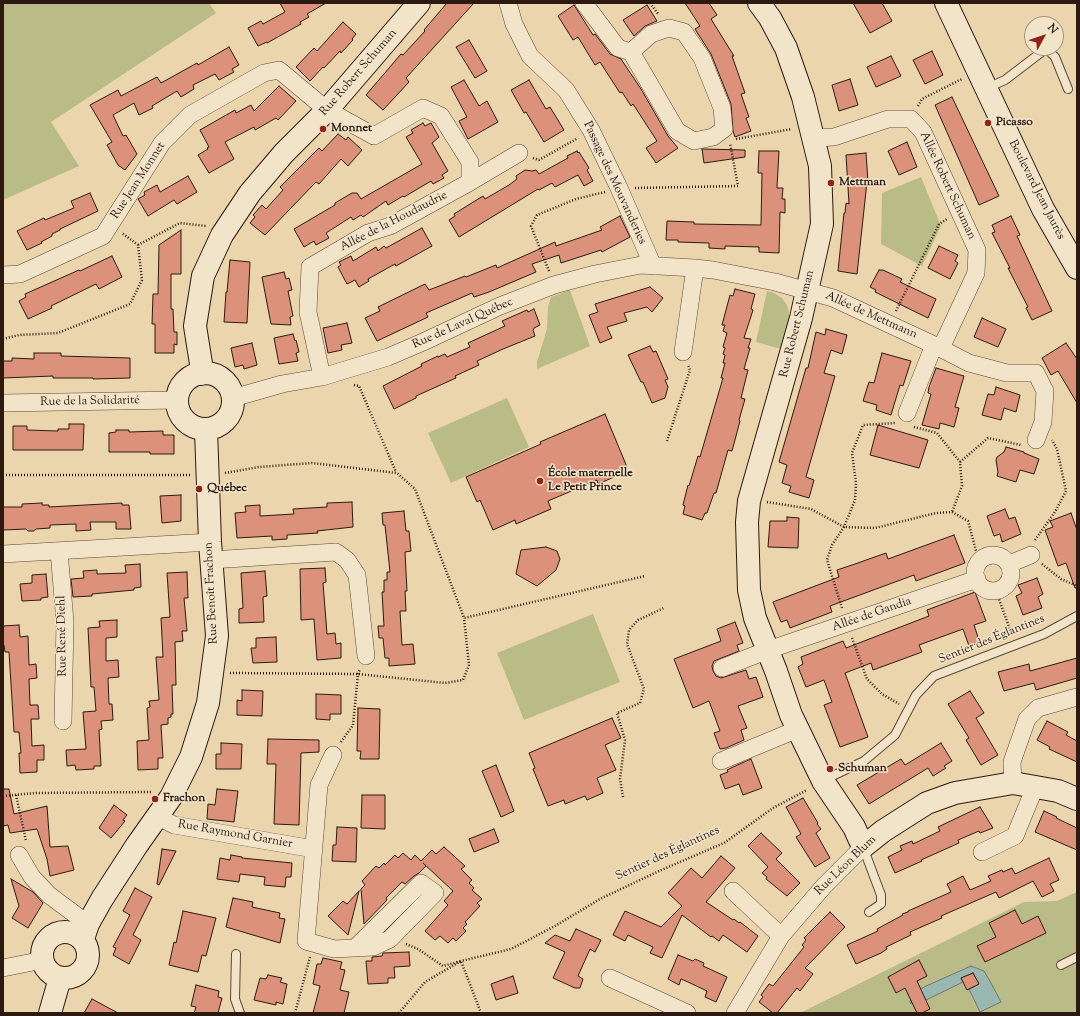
<!DOCTYPE html>
<meta charset="utf-8">
<style>
body{margin:0}
#map{position:relative;width:1080px;height:1016px;overflow:hidden;background:#ebd5ac;font-family:"Sorts Mill Goudy",serif}
canvas{display:block}
.frame{position:absolute;inset:0;border:4px solid #2c1a12;pointer-events:none}
.north{position:absolute;left:1024px;top:16px;width:40px;height:40px;box-sizing:border-box;background:#f2e4c9;border:1px solid #a39380;border-radius:50%;rotate:50deg;font-size:11px;font-weight:700;line-height:16px;text-align:center;color:#2c1a12}
.north::after{content:'';display:block;margin:auto;width:14px;height:18px;background:#8f2418;clip-path:polygon(50% 0,100% 100%,50% 72%,0 100%)}
</style>
<div id="map">
<canvas width="1080" height="1016"></canvas>
<div class="frame"></div>
<div class="north">N</div>
</div>
<script>
const ctx = document.querySelector('canvas').getContext('2d');
ctx.lineJoin = 'round';
function paint(path, color) { ctx.fillStyle = color; ctx.fill(path, 'evenodd'); }
const shape = rows => new Path2D(rows.map(r => 'M' + r).join(''));
function trace(path, color, width, dash) { ctx.strokeStyle = color; ctx.lineWidth = width; ctx.lineCap = dash ? 'butt' : 'round'; ctx.setLineDash(dash || []); ctx.stroke(path); }
function write(font, color, halo, rows, align = 'center') {
  ctx.font = font + ' "Sorts Mill Goudy",serif'; ctx.lineWidth = 3; ctx.setLineDash([]); ctx.textBaseline = 'middle'; ctx.strokeStyle = halo; ctx.fillStyle = color; for (const [text, x, y, turn = 0] of rows) {
    ctx.save(); ctx.translate(x, y); ctx.rotate((+turn || 0) * Math.PI / 180); ctx.textAlign = isNaN(turn) ? turn : align; if (halo) ctx.strokeText(text, 0, 0); ctx.fillText(text, 0, 0); ctx.restore();
  }
}
paint(shape([
 [3,3,209,3,216,13,51,122,79,166,3,200],
 [921,177,941,226,922,266,881,244,882,193],
 [570,290,590,346,537,369,537,362,547,329,548,307,551,297],
 [767,291,774,293,782,298,787,305,789,312,789,321,781,349,756,342],
 [507,398,529,447,451,483,428,433],
 [593,614,620,682,524,720,497,653],
 [1077,892,1077,1011,1073,1013,800,1013,1024,902,1057,901]
]), '#babc87');
const water = shape([
 [971,966,984,971,991,983,1001,1002,980,1012,969,989,979,984,973,973,961,978,963,982,926,1000,924,997,911,1004,910,1002,912,995,924,987,971,966]
]);
paint(water, '#99b8b0');
trace(water, '#6d7971', 1);
const building = shape([
 [280,3,326,3,307,14,309,17,300,22,301,24,267,43,267,42,258,46,248,28,261,21,263,24,285,12,280,3],
 [447,3,474,3,406,78,409,82,383,110,366,95,401,54,403,55,425,31,424,30,447,3],
 [685,3,709,3,717,15,711,19,734,56,732,56,745,93,741,94,749,117,746,118,751,131,735,137,733,131,731,104,711,54,695,29,700,26,685,3],
 [853,3,882,3,892,21,870,33,853,3],
 [574,5,593,35,595,34,610,54,621,59,641,89,668,136,678,148,656,163,646,148,657,141,633,104,631,106,622,92,620,93,600,62,595,65,578,37,573,40,558,16,574,5],
 [647,5,657,21,645,26,634,36,623,20,647,5],
 [343,22,356,34,352,39,353,40,341,53,340,51,324,68,323,67,310,81,296,67,314,48,317,51,343,22],
 [469,40,487,71,475,78,456,47,469,40],
 [229,47,239,65,232,69,234,72,219,80,215,74,193,85,194,89,181,97,177,91,152,106,153,108,139,115,134,103,113,115,123,136,126,135,137,154,125,170,118,165,107,145,112,142,90,105,118,90,121,96,157,77,161,83,197,63,198,65,229,47],
 [932,51,943,75,925,84,913,60,932,51],
 [891,56,901,76,876,87,867,67,891,56],
 [850,79,858,105,839,111,832,85,850,79],
 [464,80,479,106,487,101,498,122,468,139,459,121,467,117,451,87,464,80],
 [529,80,546,109,550,107,564,130,544,142,526,112,524,113,511,90,529,80],
 [279,86,296,101,278,120,276,118,255,130,254,127,225,142,234,159,209,173,198,155,208,149,207,148,209,147,200,130,235,110,236,113,251,105,254,111,279,86],
 [952,97,999,196,979,205,935,105,952,97],
 [423,123,425,126,431,123,439,137,432,143,448,171,442,175,444,178,433,184,431,181,404,197,403,196,388,205,386,201,363,217,361,215,353,220,351,217,326,233,329,238,316,245,314,241,304,247,294,229,335,205,335,203,352,193,357,193,361,199,422,164,406,137,413,133,411,130,423,123],
 [338,134,346,140,348,137,362,150,348,166,341,159,319,184,316,182,265,235,250,223,255,217,253,215,262,205,266,209,283,190,280,187,319,148,322,151,338,134],
 [907,142,917,167,899,175,888,151,907,142],
 [702,149,745,150,745,157,704,163,702,149],
 [577,151,578,153,579,152,589,168,587,170,593,181,584,186,578,175,555,187,552,183,539,190,538,189,459,237,449,220,455,216,454,214,483,196,485,199,509,185,517,179,516,176,525,170,532,171,536,170,539,174,568,158,567,156,577,151],
 [759,151,779,151,777,188,783,188,782,199,785,199,785,213,780,212,779,253,759,252,759,247,725,246,725,249,709,248,709,243,678,242,678,240,666,240,667,221,694,222,694,224,761,225,762,173,758,173,759,151],
 [866,153,868,182,867,182,857,274,838,271,844,213,845,213,846,203,849,204,846,155,866,153],
 [188,176,197,192,177,204,174,200,148,216,138,199,145,195,144,192,157,185,160,192,188,176],
 [90,193,98,211,60,229,60,230,52,234,52,236,41,242,42,243,27,250,17,231,44,218,45,220,74,208,71,201,90,193],
 [620,216,630,237,602,252,601,250,561,263,559,255,532,264,536,272,489,292,474,297,472,293,426,313,428,317,377,341,365,318,380,311,378,307,425,284,429,290,465,276,466,277,496,265,497,268,555,242,556,246,602,230,600,227,620,216],
 [1011,216,1020,235,1017,236,1052,311,1032,320,1026,308,1028,307,1008,268,1010,268,992,233,995,232,992,225,1011,216],
 [422,228,432,246,396,266,395,264,368,279,369,281,359,287,355,280,347,284,338,267,341,265,339,262,351,256,353,261,376,247,378,251,384,246,386,248,422,228],
 [181,230,181,274,171,274,171,309,173,309,174,332,177,332,177,345,174,344,174,353,155,353,155,324,152,324,153,294,158,294,159,245,181,230],
 [939,246,958,255,955,261,958,263,950,279,928,268,939,246],
 [112,256,122,277,99,289,96,284,51,306,52,308,28,319,19,301,26,297,25,294,79,270,80,271,112,256],
 [230,260,250,262,247,323,224,322,226,292,227,292,230,260],
 [879,270,883,270,902,279,900,282,936,299,928,318,875,292,876,290,870,287,879,270],
 [284,272,286,279,289,278,292,290,288,291,293,316,290,317,291,325,271,324,262,277,284,272],
 [650,287,663,298,652,312,647,307,624,313,627,321,607,327,612,338,600,343,589,315,598,312,595,304,650,287],
 [735,289,755,294,751,309,753,310,744,338,751,339,748,348,750,348,744,369,748,370,741,398,745,399,739,420,740,421,732,451,728,450,716,493,714,493,707,513,705,513,702,520,683,514,685,506,683,505,688,485,689,486,698,456,700,457,723,378,721,378,725,363,723,363,725,355,723,354,725,348,723,347,727,333,723,331,725,325,722,325,730,295,733,296,735,289],
 [534,309,540,325,534,328,534,329,533,330,535,336,503,349,477,361,479,365,455,376,456,378,416,396,416,398,394,409,383,386,422,366,421,364,438,356,438,357,445,354,447,357,470,347,468,343,505,326,502,321,527,310,528,312,534,309],
 [982,318,1006,329,998,347,974,337,982,318],
 [347,323,352,343,341,345,342,350,328,353,323,328,347,323],
 [826,329,847,335,842,354,831,350,824,373,835,376,806,477,814,480,809,498,789,492,791,486,782,483,787,465,779,462,806,368,808,368,816,332,825,335,826,329],
 [293,334,295,341,296,340,299,352,296,353,298,361,279,364,274,338,293,334],
 [252,343,257,365,244,369,243,365,235,367,231,348,252,343],
 [1066,343,1077,359,1077,403,1058,371,1051,375,1042,358,1066,343],
 [650,346,653,352,656,351,668,379,665,380,668,387,665,398,652,403,643,382,641,382,628,355,650,346],
 [34,353,61,353,61,356,130,358,130,378,93,379,93,378,53,378,53,376,3,378,3,361,12,361,12,358,34,359,34,353],
 [882,353,911,361,903,386,900,385,891,415,876,410,877,405,863,401,869,382,874,383,882,353],
 [936,368,964,376,955,407,959,408,954,427,940,423,939,429,922,425,931,394,928,393,929,387,936,368],
 [996,387,1020,395,1016,412,1004,408,1001,420,982,415,988,394,994,395,996,387],
 [605,414,627,467,613,473,614,477,598,484,597,480,548,501,551,509,516,524,515,520,493,530,480,500,477,502,466,477,541,444,540,442,605,414],
 [69,424,84,424,83,450,13,450,13,426,27,426,27,430,58,431,58,429,69,429,69,424],
 [878,425,928,440,919,468,870,455,878,425],
 [116,430,129,430,129,432,163,431,163,435,174,435,174,454,150,454,150,452,109,452,109,433,116,432,116,430],
 [1006,447,1024,452,1024,453,1039,459,1034,474,1020,470,1016,482,997,476,998,472,996,460,997,457,1004,452,1006,447],
 [181,495,181,521,162,523,160,496,181,495],
 [352,502,353,527,317,531,318,533,287,535,287,539,272,540,272,536,237,538,235,513,246,512,245,506,260,505,260,516,294,514,293,509,327,507,327,503,352,502],
 [42,503,42,505,49,505,49,507,122,503,122,505,129,505,131,529,116,529,116,522,90,522,91,530,76,531,76,524,50,525,50,528,36,529,34,531,28,531,26,529,3,530,3,507,22,507,22,504,42,503],
 [1005,509,1009,519,1015,517,1021,534,1002,542,1000,534,994,536,987,516,1005,509],
 [404,511,406,531,409,531,411,551,405,552,407,591,405,591,406,611,400,611,402,645,413,644,415,664,389,666,389,658,385,658,383,638,379,638,378,626,384,626,382,592,384,592,384,580,387,580,387,572,390,572,385,525,383,525,382,513,404,511],
 [1071,513,1077,530,1077,588,1075,588,1066,563,1058,566,1045,530,1053,527,1050,521,1071,513],
 [787,517,799,518,798,548,768,547,770,521,787,521,787,517],
 [954,535,965,563,916,581,914,575,830,606,832,612,790,628,787,620,781,622,773,602,839,577,837,570,855,564,886,553,888,559,954,535],
 [546,547,557,551,560,559,556,570,537,586,516,574,521,550,546,547],
 [140,564,141,587,134,588,134,590,92,594,92,596,73,597,71,579,84,578,83,571,97,570,97,574,126,573,125,565,140,564],
 [325,568,326,582,323,583,327,634,335,633,336,644,341,643,341,658,317,660,314,619,301,620,300,569,325,568],
 [265,571,267,596,263,597,264,622,239,623,239,609,243,608,241,573,265,571],
 [187,572,188,598,184,598,187,631,182,631,183,641,175,642,176,685,172,685,173,714,171,714,171,717,168,718,168,724,161,725,163,758,158,758,158,769,138,770,137,741,149,740,147,708,150,707,149,701,159,700,156,657,163,657,161,618,170,617,167,573,187,572],
 [46,574,48,597,41,598,41,600,22,601,20,584,32,583,32,575,46,574],
 [1037,578,1043,594,1038,597,1042,608,1023,615,1016,596,1022,593,1018,585,1037,578],
 [975,592,986,621,974,625,980,643,969,646,963,629,919,645,922,652,903,659,873,670,871,663,845,673,868,737,840,747,824,705,832,702,824,680,806,687,798,667,803,664,801,657,843,641,846,648,929,616,927,610,975,592],
 [117,620,117,637,106,638,106,661,118,660,119,677,108,678,109,704,112,704,113,720,101,721,102,729,99,730,101,766,94,766,94,769,76,770,75,765,67,766,66,750,86,749,83,712,96,711,94,687,91,687,88,628,100,627,99,621,117,620],
 [735,622,743,643,737,645,739,651,714,661,712,666,713,671,716,676,721,678,746,670,749,679,756,677,763,697,738,706,747,728,741,730,744,740,726,748,720,749,714,733,720,731,709,701,693,708,674,659,721,641,717,629,735,622],
 [19,625,20,637,28,636,29,665,36,664,37,678,29,679,30,705,38,705,39,719,31,719,32,746,44,745,44,760,37,760,37,772,20,773,19,753,21,753,19,732,14,732,9,652,5,652,4,645,3,645,3,626,19,625],
 [276,637,277,662,253,663,251,648,256,648,256,638,276,637],
 [1077,658,1077,678,1036,690,1034,683,1004,691,998,672,1029,664,1030,671,1077,658],
 [242,690,263,691,262,716,237,715,237,700,242,701,242,690],
 [970,691,984,713,976,718,998,755,981,765,966,740,969,738,948,704,970,691],
 [316,694,341,695,341,714,330,714,330,720,316,719,316,694],
 [358,708,380,709,379,759,360,759,361,751,357,751,358,708],
 [612,718,621,738,605,745,616,770,597,778,603,793,587,800,585,796,565,804,564,800,548,806,533,769,535,768,529,753,612,718],
 [1047,721,1068,732,1066,735,1077,741,1077,762,1049,749,1050,747,1037,740,1047,721],
 [268,739,319,740,319,752,301,753,299,825,274,824,276,764,267,764,268,739],
 [221,743,242,744,241,769,216,769,216,754,221,754,221,743],
 [941,743,952,761,944,766,946,768,933,776,928,768,869,804,857,785,901,759,905,765,941,743],
 [751,759,762,788,743,795,739,784,725,789,720,775,728,772,727,770,733,767,751,759],
 [496,765,514,811,501,817,482,771,496,765],
 [3,789,9,789,14,814,47,806,50,847,68,846,74,870,50,876,47,859,37,829,10,833,8,825,3,826,3,789],
 [217,789,238,791,234,822,207,819,208,804,215,805,217,789],
 [362,795,385,795,385,829,361,828,362,795],
 [803,798,818,823,817,824,821,829,816,833,830,858,815,867,796,837,801,834,786,807,803,798],
 [114,805,127,815,123,820,125,821,111,838,99,828,114,805],
 [980,807,993,828,980,833,979,831,958,840,959,843,921,860,922,861,895,873,888,857,902,850,900,846,912,841,913,844,940,831,938,827,980,807],
 [1044,811,1057,817,1056,818,1077,828,1077,850,1035,832,1044,811],
 [337,827,357,828,356,862,332,861,333,845,336,845,337,827],
 [494,829,499,842,474,852,469,839,494,829],
 [761,833,782,853,776,859,800,883,787,896,766,879,767,877,762,873,768,867,748,846,761,833],
 [444,847,465,866,461,869,472,880,469,883,474,888,472,890,482,899,477,903,480,906,465,922,467,924,463,928,466,931,456,941,453,938,448,943,440,936,435,940,425,931,448,905,444,901,453,891,423,863,426,866,419,873,414,876,405,884,402,882,386,898,387,900,364,924,361,889,365,885,362,881,376,866,379,868,384,863,385,865,395,855,398,858,403,853,411,860,415,855,421,861,432,850,436,854,444,847],
 [162,849,176,851,159,885,157,884,162,849],
 [231,855,242,857,242,858,292,863,291,877,286,877,285,887,264,885,265,877,240,874,239,882,217,879,220,858,230,860,231,855],
 [721,856,735,868,706,902,733,920,734,919,739,923,740,922,758,936,747,952,723,935,719,941,712,936,711,937,682,915,662,958,650,953,653,947,640,941,628,935,625,941,613,935,625,911,661,927,682,906,668,893,691,868,702,878,721,856],
 [1049,858,1059,880,1050,884,1054,891,1042,897,1033,881,999,898,996,892,941,916,942,918,910,932,911,935,886,947,887,949,881,953,856,964,847,945,878,931,877,929,903,915,902,914,908,912,908,911,951,892,947,884,963,876,970,890,991,881,988,876,1002,870,1003,872,1012,868,1015,874,1049,858],
 [11,879,33,892,43,903,28,928,12,918,19,906,11,879],
 [135,888,152,897,133,935,141,940,129,964,113,955,116,948,113,947,130,915,123,911,135,888],
 [359,891,348,935,328,916,343,901,347,904,359,891],
 [233,898,253,902,252,907,280,913,279,918,285,919,280,943,226,927,233,898],
 [1015,910,1022,924,1038,916,1046,933,985,962,977,946,996,937,989,923,1015,910],
 [183,911,216,918,206,956,202,955,198,972,169,965,174,942,176,943,183,911],
 [830,912,845,927,805,968,813,974,800,991,797,988,777,1013,773,1013,759,1002,763,997,761,995,769,984,773,986,804,947,802,945,806,940,804,938,830,912],
 [576,929,601,940,595,952,590,949,578,976,583,979,580,988,575,988,553,978,565,952,545,943,555,935,570,941,576,929],
 [409,952,410,966,394,967,395,978,388,978,388,983,368,984,366,961,372,961,372,957,382,956,383,953,409,952],
 [678,955,693,961,695,959,704,963,703,966,727,977,716,1002,705,997,707,991,688,982,681,979,679,985,668,979,678,955],
 [323,958,342,962,340,969,345,970,340,990,349,992,344,1013,313,1013,320,986,313,984,317,964,321,964,323,958],
 [919,960,927,976,917,981,930,1009,922,1013,917,1013,905,988,896,993,888,977,919,960],
 [973,973,979,984,967,990,961,978,973,973],
 [268,975,282,978,280,982,287,984,283,1004,276,1002,276,1005,254,1000,260,978,266,979,268,975],
 [513,976,518,993,496,1000,491,984,513,976],
 [196,985,219,991,218,997,222,998,218,1013,194,1013,196,1007,191,1006,196,985],
 [92,999,118,1013,84,1013,92,999]
]);
paint(building, '#db917a');
trace(building, '#2c1a12', 1);
const lane = shape([
 [987,88,1005,80,1043,51,1049,51,1055,57,1068,89],
 [824,780,864,761,895,735,916,695,934,676,1044,634,1077,616],
 [863,847,881,895,881,904,869,912],
 [236,954,235,999,240,1013],
 [1061,965,1077,957]
]);
const street = shape([
 [508,3,514,24,530,56,566,90,591,130,619,188,653,266],
 [584,3,618,48,631,52,677,131,694,141,713,137,724,129,722,108,702,58,684,32,669,28,651,34,631,52],
 [813,138,834,137,888,119,911,119,923,132,977,250,976,273,941,348],
 [470,182,519,153],
 [3,275,20,274,103,236,162,143,190,115,264,73,279,70,327,110,374,136,423,108,441,116,470,162,470,182,390,226,368,233,310,267,308,312,322,377],
 [683,352,695,268],
 [233,398,282,384,322,377,388,357,423,342,500,306,554,285,595,274,641,265,695,268,713,270,775,282,833,298,934,345,969,363,1007,373,1036,373,1045,391,1043,422,1036,440],
 [3,403,177,400],
 [907,413,934,345],
 [59,551,65,622,63,721],
 [3,554,210,542],
 '975 573a18 18 0 1 1 36 0a18 18 0 1 1-36 0Z',
 [211,560,336,552,347,560,357,575,366,656],
 [1009,564,1031,555],
 [722,668,768,650,977,579],
 [333,755,319,785,306,941,334,949,373,947,390,939,435,893,421,883,356,947],
 [721,761,798,729],
 [1013,783,1012,762,1027,719,1038,708,1077,697],
 [158,817,174,825,314,849],
 [982,852,1015,836,1035,787],
 [19,855,32,877,49,895,88,924],
 [733,891,781,936],
 [3,968,43,960],
 [610,978,687,1013],
 [735,1013,781,936,824,886,863,847]
]);
const secondary = shape([
 [759,3,770,18,786,48,803,97,820,166,822,224,801,318,749,501,747,522,749,590,755,618,776,671,791,715,823,781,854,827,863,847,883,831,927,803,955,793,1013,783,1058,791,1077,799],
 [946,3,1043,209,1077,268],
 '177 401a28 28 0 1 1 56 0a28 28 0 1 1-56 0Z',
 [201,374,202,370,195,326,203,276,222,235,250,193,284,153,327,110,419,3],
 '42 955a23 23 0 1 1 46 0a23 23 0 1 1-46 0Z',
 [83,939,88,924,102,899,137,845,171,797,191,757,208,703,217,636,210,542,206,430],
 [50,1013,60,978]
]);
trace(lane, '#5c4938', 10);
trace(street, '#5c4938', 18);
trace(secondary, '#2c1a12', 24);
trace(shape([
 [650,3,659,15],
 [918,106,922,99,962,79],
 [736,139,792,129],
 [533,158,539,160,578,138],
 [635,188,738,186,730,143],
 [138,245,180,223,206,226],
 [549,271,531,226,537,215,576,199,605,192],
 [896,311,939,224,947,219],
 [3,339,19,335,58,333,130,304,142,280,138,245,122,233],
 [354,385,359,386,396,472],
 [914,427,937,433,960,462,962,486,952,512],
 [667,441,690,370,688,365],
 [960,462,988,438,1021,445],
 [225,473,259,467,312,463,397,473,415,489,464,618,645,576],
 [3,475,190,475],
 [767,502,811,509,844,527,875,528,936,513,952,512,968,521,979,562],
 [1035,540,1055,512,1066,491,1057,449,1052,440],
 [1042,564,1061,579,1077,586],
 [996,591,1012,635],
 [842,608,827,560,832,545,844,527,855,500,856,483,852,453,863,425,895,423],
 [852,638,867,679,882,694,899,704],
 [230,673,358,674,445,683,463,680,469,665,464,618],
 [341,742,353,725,358,674,360,669],
 [16,795,26,841],
 [3,796,36,793,152,792],
 [623,797,620,779,625,740,617,713,640,703,644,689,627,644,629,630,638,620,664,608],
 [406,944,418,949,443,966,461,961,481,1013],
 [295,1013,310,957],
 [399,1013,425,982,461,961,511,949,555,926,600,899,659,871,724,843,773,808,807,790]
]), '#2c1a12', 2.5, [1, 2]);
trace(lane, '#f2e4c9', 8);
trace(street, '#f2e4c9', 17);
trace(secondary, '#f2e4c9', 22);
for (const [x, y, r, color] of [
 [988,123,4,"#8f2418"],
 [323,129,4,"#8f2418"],
 [831,183,4,"#8f2418"],
 [540,481,4,"#8f2418"],
 [199,489,4,"#8f2418"],
 [830,769,4,"#8f2418"],
 [155,799,4,"#8f2418"]
]) { const dot = new Path2D(); dot.arc(x, y, r, 0, 2 * Math.PI); ctx.fillStyle = color; ctx.fill(dot); trace(dot, '#f2e4c9', 1.5); }
write('12px', '#2c1a12', '#f2e4c9', [
 ["Rue Robert Schuman",359,73,-49],
 ["Rue Jean Monnet",139,181,-57],
 ["Passage des Mouvanderies",614,183,65],
 ["Allée Robert Schuman",947,186,65],
 ["Boulevard Jean Jaurès",1036,190,63],
 ["Allée de la Houdaudrie",394,222,-27],
 ["Allée de Mettmann",871,316,24],
 ["Rue de Laval Québec",463,324,-24],
 ["Rue Robert Schuman",798,324,-76],
 ["Rue de la Solidarité",90,402,-1],
 ["Rue Benoît Frachon",212,593,-93],
 ["Allée de Gandia",872,615,-19],
 ["Rue René Diehl",63,636,-91],
 ["Sentier des Églantines",992,640,-22],
 ["Rue Raymond Garnier",235,835,10],
 ["Sentier des Églantines",668,854,-25],
 ["Rue Léon Blum",846,866,-44]
]);
write('bold 12px', '#2c1a12', '#f2e4c9', [
 ["Picasso",996,123],
 ["Monnet",331,129],
 ["Mettman",839,183],
 ["École maternelle",548,474],
 ["Le Petit Prince",548,488],
 ["Québec",207,489],
 ["Schuman",838,769],
 ["Frachon",163,799]
], 'left');
</script>
